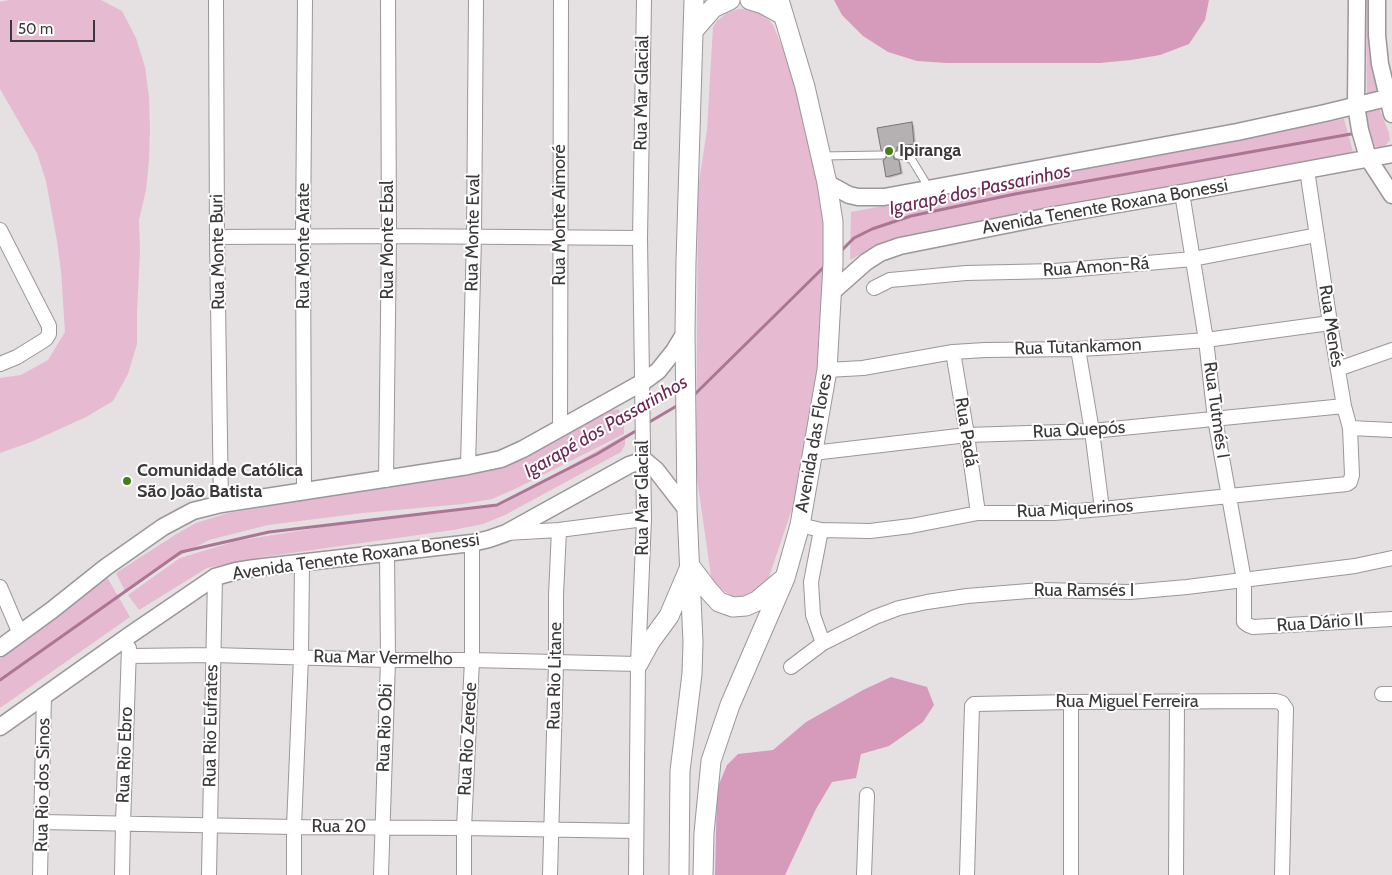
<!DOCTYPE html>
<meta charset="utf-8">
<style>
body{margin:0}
#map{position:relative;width:1392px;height:875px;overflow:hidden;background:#e5e0e2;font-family:Cabin,sans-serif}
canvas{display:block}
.scale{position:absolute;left:10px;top:20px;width:85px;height:22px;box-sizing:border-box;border:2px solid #3a3839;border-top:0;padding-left:6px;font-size:15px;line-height:18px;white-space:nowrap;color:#3a3839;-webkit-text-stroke:4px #fff;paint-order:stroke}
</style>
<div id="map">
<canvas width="1392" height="875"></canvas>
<div class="scale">50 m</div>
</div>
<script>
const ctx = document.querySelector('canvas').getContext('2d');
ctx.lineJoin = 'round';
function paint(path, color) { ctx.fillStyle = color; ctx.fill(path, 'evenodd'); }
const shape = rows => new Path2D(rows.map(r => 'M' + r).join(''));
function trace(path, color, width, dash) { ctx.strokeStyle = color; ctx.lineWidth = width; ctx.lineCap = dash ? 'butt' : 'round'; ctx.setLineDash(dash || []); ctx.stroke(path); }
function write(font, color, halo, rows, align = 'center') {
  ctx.font = font + ' Cabin,sans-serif'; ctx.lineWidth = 4; ctx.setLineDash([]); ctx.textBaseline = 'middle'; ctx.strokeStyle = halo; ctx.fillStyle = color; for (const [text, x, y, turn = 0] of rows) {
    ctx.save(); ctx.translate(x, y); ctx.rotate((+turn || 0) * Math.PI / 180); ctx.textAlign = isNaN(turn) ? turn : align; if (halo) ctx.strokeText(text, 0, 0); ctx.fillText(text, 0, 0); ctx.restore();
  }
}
paint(shape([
 [9,0,101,0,122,11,136,38,145,67,149,97,150,129,149,160,146,190,139,220,140,251,137,312,137,344,128,374,113,401,86,417,31,442,0,453,0,378,21,375,48,360,65,332,61,271,57,241,46,181,37,153,0,89,0,2],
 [1366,0,1372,0,1378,87,1376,93,1367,96],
 [739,9,746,9,758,12,769,20,773,25,790,66,808,122,822,207,824,248,824,289,818,370,796,497,767,583,758,591,746,596,733,596,722,590,714,581,711,576,696,471,698,188,707,130,713,27,717,21,727,13],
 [1379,108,1389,133,1390,140,1383,148,1373,146,1367,132,1364,111],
 [1344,119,1354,155,909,235,880,244,850,260,851,212],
 [618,409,624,416,624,434,517,488,492,499,463,504,363,513,268,525,209,540,170,561,125,591,116,573,175,535,196,523,228,513,495,468,607,411],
 [625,435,625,445,621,452,505,515,483,524,453,530,263,557,207,568,139,610,128,595,180,558,236,541,372,519,501,505],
 [107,577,130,617,0,708,0,659]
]), '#e6bad1');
paint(shape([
 [834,0,1209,0,1205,20,1189,44,1160,55,1131,60,1100,63,947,63,917,61,888,52,863,36,842,15],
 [891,677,927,687,934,705,923,722,889,746,861,754,856,778,832,782,816,809,785,875,715,875,717,789,727,765,738,754,773,750,806,722,863,690]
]), '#d69bbb');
paint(shape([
 [911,123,914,125,916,145,899,148,900,151,896,153,895,159,901,163,903,174,889,178,887,176,889,154]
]), '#0003');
trace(shape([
 [840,252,854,238,872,229,911,216,1015,194,1351,134],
 [693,396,826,265],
 [646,424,680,404],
 [0,680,181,552,269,532,497,505,597,454,639,429]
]), '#ac7594', 3);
const building = shape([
 [912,122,914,144,897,147,897,150,893,154,894,159,899,160,901,173,886,177,883,160,886,158,887,154,885,151,881,150,877,128,912,122]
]);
paint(building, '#b5b0b2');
trace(building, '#777274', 1);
const service = shape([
 [898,155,905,156,912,160,929,188],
 [822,156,882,155]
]);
const minor = shape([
 [216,0,217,237,221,504],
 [1182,193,1206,340,1215,419,1244,580,1244,622,1248,625,1253,627,1392,619],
 [0,230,49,326,49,334,46,339,17,357,0,364],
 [217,237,389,236,640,238],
 [874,288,890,280,912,278,966,273,1055,271,1193,259,1317,235],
 [1078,349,1092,431,1102,509],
 [953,352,967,435,978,513],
 [1338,369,1392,350],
 [827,370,863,368,953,352,985,350,1078,349,1116,347,1206,340,1330,323],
 [1350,428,1392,430],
 [560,429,561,0],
 [813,453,967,435,1092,431,1344,406],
 [468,466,474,237,476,0],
 [386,480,389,236,388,0],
 [304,492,303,237,305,0],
 [800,525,821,530,870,531,911,526,978,513,1054,513,1102,509,1347,484,1350,482,1352,475,1350,428,1344,406,1330,323,1307,170],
 [821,530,811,582,813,615,823,643],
 [506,533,559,530,644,519],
 [0,587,20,634],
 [129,656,213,655,388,660,472,660,638,664],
 [791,667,823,643,875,617,899,608,927,602,967,596,1041,590,1130,592,1187,587,1355,566,1392,558],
 [1382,694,1392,694],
 [1071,702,1071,875],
 [42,822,294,827,464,828,636,831],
 [40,875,44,695],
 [122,875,123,824,129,648],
 [209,875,215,577],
 [294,875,294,827,301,657,302,562],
 [381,875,388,660,387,552],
 [464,875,464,828,472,660,472,543],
 [550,875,556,663,556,595,559,530],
 [636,875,638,664,644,519,640,238,644,0],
 [864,875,867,795],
 [967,875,972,706,974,704,1071,702,1276,701,1282,703,1286,709,1282,875],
 [1176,875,1177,702]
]);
const tertiary = shape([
 [1357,0,1356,105,1360,130,1368,158,1392,195],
 [1377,0,1377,35,1380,64,1392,114],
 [827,183,849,195,858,197,884,197,1237,132,1325,113,1387,98],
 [831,293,866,262,880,253,900,246,1055,215,1182,193,1392,154],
 [0,648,52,610,106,567,163,527,193,511,221,504,468,466,501,459,523,449,643,382,658,371,674,351,685,333],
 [0,727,130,635,215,577,236,571,255,568,472,543,489,539,506,533,629,465,644,460,656,470,687,510]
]);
const secondary = shape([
 [750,0,763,4,783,15],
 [693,31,713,8,730,0],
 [690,566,709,591,719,602,733,607,746,606,757,601,782,580],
 [638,664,650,642,669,616,689,569],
 [679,875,680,771,692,674,693,642,687,510,685,333,686,261,694,0],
 [703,875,704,833,711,761,730,705,785,578,800,525,827,370,833,264,833,222,827,183,805,87,779,0]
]);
trace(service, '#9b9699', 9);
trace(minor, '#9b9699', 16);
trace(tertiary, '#9b9699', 19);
trace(secondary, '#9b9699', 21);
trace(service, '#fff', 7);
trace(minor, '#fff', 14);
trace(tertiary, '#fff', 16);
trace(secondary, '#fff', 19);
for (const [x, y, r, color] of [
 [889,151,5,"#447e18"],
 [127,481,5,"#447e18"]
]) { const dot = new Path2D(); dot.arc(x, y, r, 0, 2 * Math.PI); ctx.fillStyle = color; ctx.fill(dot); trace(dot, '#fff', 2); }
write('18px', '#3a3839', '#fff', [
 ["Rua Mar Glacial",642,93,-89],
 ["Avenida Tenente Roxana Bonessi",1105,207,-10],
 ["Rua Monte Aimoré",560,215,-90],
 ["Rua Monte Eval",473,233,-89],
 ["Rua Monte Ebal",388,240,-90],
 ["Rua Monte Arate",304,246,-90],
 ["Rua Monte Buri",218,252,-91],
 ["Rua Amon-Rá",1096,267,-4],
 ["Rua Menés",1331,326,81],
 ["Rua Tutankamon",1078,347,-2],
 ["Rua Tutmés I",1216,410,82],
 ["Rua Quepós",1079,430,-3],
 ["Rua Padá",966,432,81],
 ["Avenida das Flores",814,443,-80],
 ["Rua Mar Glacial",643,498,-90],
 ["Rua Miquerinos",1075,509,-3],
 ["Avenida Tenente Roxana Bonessi",356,557,-8],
 ["Rua Ramsés I",1084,591],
 ["Rua Dário II",1320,623,-4],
 ["Rua Mar Vermelho",383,658,1],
 ["Rua Rio Litane",555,676,-89],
 ["Rua Miguel Ferreira",1127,702],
 ["Rua Rio Eufrates",211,726,-89],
 ["Rua Rio Obi",385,728,-88],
 ["Rua Rio Zerede",468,739,-87],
 ["Rua Rio Ebro",125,755,-88],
 ["Rua Rio dos Sinos",43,785,-89],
 ["Rua 20",339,827]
]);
write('bold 18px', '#3a3839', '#fff', [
 ["Ipiranga",899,151],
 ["Comunidade Católica",137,471],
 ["São João Batista",137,492]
], 'left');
write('italic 19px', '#6d2853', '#fff', [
 ["Igarapé dos Passarinhos",980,190,-12],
 ["Igarapé dos Passarinhos",606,427,-30]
]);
</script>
